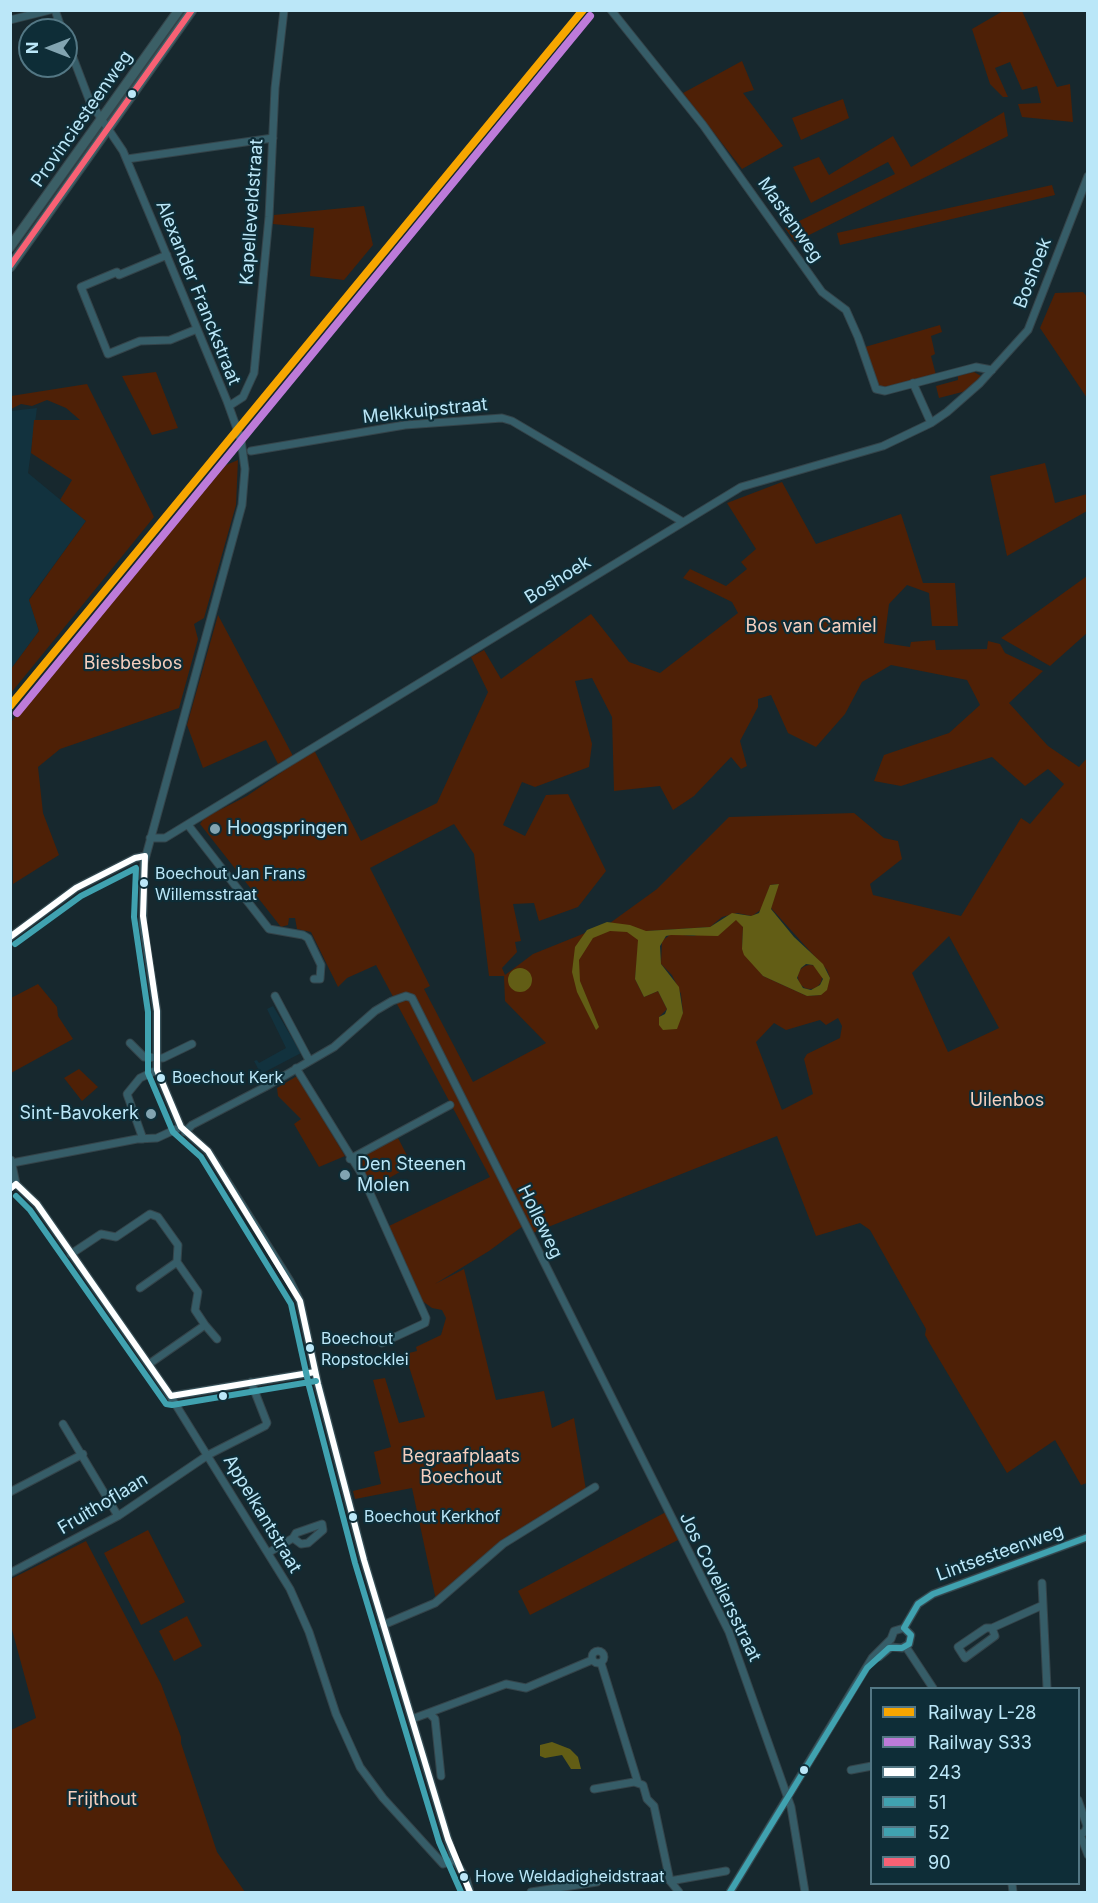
<!DOCTYPE html>
<style>
body{margin:0}
#map{position:relative;width:1098px;height:1903px;overflow:hidden;background:#17282e;font-family:Inter,sans-serif}
canvas{display:block}
.frame{position:absolute;inset:0;border:12px solid #bbe7f8;pointer-events:none}
.legend{position:absolute;left:870px;top:1687px;width:210px;height:198px;box-sizing:border-box;background:#0e2d37;border:2px solid #537784;margin:0;padding:8px 10px;list-style:none;font-size:18px;color:#bbe7f8}
.legend li{display:flex;align-items:center;gap:12px;height:30px}
.legend b{width:30px;border:2px solid #537784}
.north{position:absolute;left:18px;top:18px;width:60px;height:60px;box-sizing:border-box;background:#0e2d37;border:2px solid #537784;border-radius:50%;rotate:270deg;font-size:16px;font-weight:700;line-height:24px;text-align:center;color:#bbe7f8}
.north::after{content:'';display:block;margin:auto;width:21px;height:27px;background:#82a4b1;clip-path:polygon(50% 0,100% 100%,50% 72%,0 100%)}
</style>
<div id="map">
<canvas width="1098" height="1903"></canvas>
<div class="frame"></div>
<ul class="legend">
<li><b style="height:8px;background:#f7a600"></b>Railway L-28</li>
<li><b style="height:8px;background:#bd7bd9"></b>Railway S33</li>
<li><b style="height:8px;background:#fff"></b>243</li>
<li><b style="height:8px;background:#40a2b0"></b>51</li>
<li><b style="height:8px;background:#40a2b0"></b>52</li>
<li><b style="height:8px;background:#f86174"></b>90</li>
</ul>
<div class="north">N</div>
</div>
<script>
const ctx = document.querySelector('canvas').getContext('2d');
ctx.lineJoin = 'round';
function paint(path, color) { ctx.fillStyle = color; ctx.fill(path, 'evenodd'); }
const shape = rows => new Path2D(rows.map(r => 'M' + r).join(''));
function trace(path, color, width, dash) { ctx.strokeStyle = color; ctx.lineWidth = width; ctx.lineCap = dash ? 'butt' : 'round'; ctx.setLineDash(dash || []); ctx.stroke(path); }
function write(font, color, halo, rows, align = 'center') {
  ctx.font = font + ' Inter,sans-serif'; ctx.lineWidth = 4.5; ctx.setLineDash([]); ctx.textBaseline = 'middle'; ctx.strokeStyle = halo; ctx.fillStyle = color; for (const [text, x, y, turn = 0] of rows) {
    ctx.save(); ctx.translate(x, y); ctx.rotate((+turn || 0) * Math.PI / 180); ctx.textAlign = isNaN(turn) ? turn : align; if (halo) ctx.strokeText(text, 0, 0); ctx.fillText(text, 0, 0); ctx.restore();
  }
}
paint(shape([
 [37,408,28,473,86,521,29,599,39,631,11,669,11,411],
 [273,1006,301,1053,261,1074,254,1061,257,1060,259,1063,286,1048,267,1009]
]), '#12323e');
paint(shape([
 [1003,11,1022,11,1057,87,1070,84,1073,122,1022,117,1018,104,1041,103,1037,86,1022,90,1010,62,995,68,1008,97,1003,97,990,84,972,29],
 [742,61,754,90,743,93,783,146,742,169,683,93],
 [843,99,849,118,801,140,792,118],
 [1004,112,1008,136,795,242,785,228,895,174,888,162,811,203,793,167,819,157,829,175,893,136,911,167],
 [1052,185,1055,195,840,245,837,233],
 [364,206,373,245,344,280,310,276,314,228,273,224,274,215],
 [1083,292,1088,298,1087,398,1040,328,1055,293],
 [940,325,942,332,931,336,935,354,931,356,936,375,888,387,878,387,865,347],
 [156,372,178,428,152,435,122,376],
 [974,372,981,376,966,391,939,398,936,386,958,380,958,376],
 [87,384,154,517,11,693,11,669,39,631,29,600,86,521,60,500,72,480,31,453,34,420,80,420,66,408,47,400,32,406,21,404,11,409,11,396],
 [238,460,236,505,204,618,194,624,198,639,179,708,60,749,38,767,43,813,59,855,13,884,11,722,226,465],
 [1045,463,1055,503,1087,494,1087,511,1007,556,990,476],
 [782,482,816,544,901,514,923,583,955,583,958,626,932,626,929,593,907,585,889,604,884,643,910,647,911,642,935,640,936,650,987,649,988,641,1000,644,1005,653,1043,671,1009,703,1048,746,1079,767,1087,758,1087,1483,1081,1485,1055,1440,1007,1473,930,1344,925,1335,926,1329,870,1230,860,1223,816,1236,777,1136,533,1233,527,1223,489,1251,435,1284,464,1269,496,1400,544,1391,552,1428,574,1418,586,1490,491,1549,436,1600,412,1488,355,1499,353,1491,381,1484,374,1452,391,1447,373,1380,385,1378,399,1423,425,1417,405,1354,417,1351,416,1347,441,1335,446,1318,442,1310,432,1308,421,1300,387,1227,490,1177,376,965,347,978,338,987,311,932,297,929,295,918,289,918,288,925,281,927,200,824,204,818,247,796,314,750,361,841,437,803,488,692,471,657,484,650,501,679,591,614,629,662,660,673,738,613,732,602,683,578,690,569,726,586,747,569,741,562,756,549,727,503],
 [891,665,967,680,980,705,949,733,884,755,874,781,901,786,992,757,1025,786,1048,769,1064,784,1030,824,1021,818,961,916,873,895,870,884,902,859,898,841,884,838,854,813,729,817,657,889,610,923,533,954,505,975,502,968,517,952,515,942,521,941,513,904,534,903,539,921,578,907,606,871,568,794,546,795,525,836,503,825,522,782,535,787,589,767,592,744,575,681,592,678,612,717,614,791,660,786,673,810,694,796,731,757,741,769,747,766,740,741,758,707,758,699,771,695,788,733,816,747,845,714,862,682],
 [454,824,474,854,489,976,504,976,505,1001,546,1043,473,1082,424,989,430,986,370,868],
 [778,884,771,908,827,970,830,978,821,995,807,996,763,976,742,949,743,928,742,923,736,919,694,936,671,934,662,941,661,964,672,975,681,994,683,1013,659,1025,659,1017,667,1009,658,991,644,997,635,979,639,940,646,931,710,927,722,917,737,913,752,916,762,909,770,885],
 [949,936,999,1028,948,1052,912,973],
 [838,1018,842,1026,840,1038,807,1054,804,1059,813,1094,782,1110,756,1042,774,1023,786,1030,820,1020,826,1025],
 [1087,576,1087,633,1050,666,1001,638],
 [218,615,293,756,278,764,266,740,203,768,187,725],
 '798 977a12 12 0 1 1 24 0a12 12 0 1 1-24 0Z',
 [38,984,57,1007,58,1016,73,1039,11,1073,11,998],
 [79,1069,98,1087,82,1101,64,1078],
 [297,1076,345,1156,319,1167,294,1124,301,1119,278,1096,277,1088],
 [398,1138,412,1165,370,1189,356,1162,356,1159],
 [666,1512,680,1539,530,1615,518,1591],
 [148,1530,185,1602,141,1625,104,1553],
 [86,1541,161,1684,181,1737,181,1743,217,1852,245,1892,11,1892,11,1730,36,1718,11,1626,11,1579],
 [187,1616,202,1646,174,1661,159,1631]
]), '#4e2006');
paint(shape([
 [779,884,771,909,794,937,823,964,830,978,827,990,821,995,807,996,763,976,744,955,742,949,743,927,736,920,718,936,671,935,666,936,660,946,661,964,679,987,683,1013,677,1029,663,1030,659,1025,659,1017,665,1014,667,1009,658,991,644,997,635,979,638,940,627,932,610,931,593,938,579,960,580,981,599,1027,596,1030,577,992,572,972,575,947,587,930,607,922,630,925,646,931,710,927,732,913,751,916,759,913,770,885],
 [806,964,813,965,823,979,820,985,811,990,803,988,797,978,801,968],
 '508 980a12 12 0 1 1 24 0a12 12 0 1 1-24 0Z',
 [552,1742,570,1749,578,1757,581,1769,571,1769,562,1755,545,1758,540,1756,540,1745]
]), '#625d15');
const minor = shape([
 [55,10,62,30],
 [611,10,703,125,822,292,846,310,858,337,876,389,885,391,976,367,992,370],
 [10,20,50,10],
 [66,39,90,102,123,151,157,232,227,401,241,440,245,469,242,505,144,863,143,923,157,1011,157,1070,181,1127,208,1151,290,1281,300,1301,318,1384,364,1560,448,1839,455,1860,466,1878,470,1892],
 [127,159,273,138],
 [167,255,119,275,117,272,81,287,108,354,140,341,170,340,197,329],
 [913,383,931,423],
 [229,406,243,397,254,373,269,217,275,88,284,10],
 [251,451,405,425,502,418,512,421,683,522],
 [188,825,269,929,303,935,308,938,321,965,320,979,314,979],
 [150,838,165,838,741,487,883,446,931,423,947,412,980,383,1028,330,1088,176],
 [10,937,76,888,135,858,145,856],
 [275,996,309,1060],
 [130,1043,144,1057,163,1058,192,1044],
 [296,1068,361,1173,426,1318,425,1323,382,1343],
 [185,1132,192,1125,265,1087,334,1047,375,1011,392,1001,406,996,412,998,729,1632,791,1807,805,1892],
 [143,1139,127,1094,140,1078,157,1070],
 [350,1159,450,1105],
 [11,1160,16,1184],
 [12,1163,137,1139,157,1138,181,1127],
 [16,1184,37,1204,166,1389,290,1589,309,1632,336,1714,360,1767,383,1798,443,1864,455,1860],
 [71,1254,101,1234,116,1237,150,1214,158,1217,178,1245,177,1262,198,1292,195,1310,205,1325,149,1364],
 [140,1288,177,1262],
 [205,1325,217,1339],
 [171,1396,315,1372],
 [63,1424,118,1516],
 [10,1492,83,1454],
 [268,1553,293,1538,296,1533,322,1524,323,1530,308,1543,301,1544,293,1538],
 [10,1573,118,1516,208,1455,265,1426,267,1423,251,1382],
 [1042,1583,1047,1688],
 [383,1625,435,1603,503,1544,595,1487],
 [904,1628,918,1604,933,1594,1088,1537],
 [992,1628,995,1636,965,1658,958,1647,986,1628,992,1628,1043,1605],
 [906,1647,933,1688],
 '592 1657a6 6 0 1 1 12 0a6 6 0 1 1-12 0Z',
 [879,1657,891,1647,902,1648,909,1644,911,1635,904,1628],
 [601,1663,638,1783],
 [429,1713,435,1719,441,1776],
 [412,1719,506,1684,526,1688,592,1660],
 [851,1770,872,1766],
 [594,1789,634,1782,643,1785,647,1799,654,1806,670,1881,679,1892],
 [1078,1800,1087,1826,1085,1832,1078,1835],
 [1080,1834,1088,1855],
 [670,1881,726,1871],
 [1012,1884,1013,1892],
 [531,1892,597,1882],
 [730,1892,872,1658,891,1639,894,1631,904,1628]
]);
const major = shape([
 [10,247,179,10],
 [10,267,192,10]
]);
trace(minor, '#34444a', 9);
trace(major, '#34444a', 11);
trace(minor, '#365d68', 7);
trace(major, '#3b5f66', 9);
trace(shape([
 [10,937,76,888,135,858,145,856,143,916,157,1011,157,1070,181,1127,208,1151,300,1301,318,1384,364,1560,448,1839,470,1892],
 [10,1189,16,1184,37,1204,171,1396,315,1372]
]), '#fff', 6);
trace(shape([
 [15,944,81,896,136,868,134,917,148,1012,148,1073,173,1132,201,1157,291,1304,309,1386,355,1563,439,1842,461,1892],
 [16,1196,30,1210,166,1404,172,1405,316,1381]
]), '#40a2b0', 6);
trace(shape([
 [904,1628,918,1604,933,1594,1088,1537],
 [730,1892,867,1668,889,1648,902,1648,909,1644,911,1635,904,1628]
]), '#40a2b0', 6);
trace(shape([
 [10,266,192,10]
]), '#f86174', 6);
trace(shape([
 [10,706,583,10]
]), '#f7a600', 8);
trace(shape([
 [17,713,590,16]
]), '#bd7bd9', 8);
for (const [x, y, r, color] of [
 [132,94,5,"#bbe7f8"],
 [215,829,6,"#82a4b1"],
 [144,883,5,"#bbe7f8"],
 [161,1078,5,"#bbe7f8"],
 [151,1114,6,"#82a4b1"],
 [345,1175,6,"#82a4b1"],
 [310,1348,5,"#bbe7f8"],
 [223,1396,5,"#bbe7f8"],
 [353,1517,5,"#bbe7f8"],
 [804,1770,5,"#bbe7f8"],
 [464,1877,5,"#bbe7f8"]
]) { const dot = new Path2D(); dot.arc(x, y, r, 0, 2 * Math.PI); ctx.fillStyle = color; ctx.fill(dot); trace(dot, '#0e2d37', 2); }
write('16px', '#bbe7f8', '#0e2d37', [
 ["Boechout Jan Frans",155,874],
 ["Willemsstraat",155,895],
 ["Boechout Kerk",172,1078],
 ["Boechout",321,1339],
 ["Ropstocklei",321,1360],
 ["Boechout Kerkhof",364,1517],
 ["Hove Weldadigheidstraat",475,1877]
], 'left');
write('18px', '#bbe7f8', '#0e2d37', [
 ["Provinciesteenweg",82,119,-55],
 ["Kapelleveldstraat",252,212,-86],
 ["Mastenweg",790,220,55],
 ["Boshoek",1033,273,-69],
 ["Alexander Franckstraat",198,293,68],
 ["Melkkuipstraat",425,411,-6],
 ["Boshoek",558,580,-32],
 ["Holleweg",540,1222,64],
 ["Fruithoflaan",103,1504,-31],
 ["Appelkantstraat",262,1514,59],
 ["Lintsesteenweg",1000,1553,-20],
 ["Jos Coveliersstraat",720,1587,64]
]);
write('18px', '#f6cfbe', '#0e2d37', [
 ["Bos van Camiel",811,627],
 ["Biesbesbos",133,664],
 ["Uilenbos",1007,1101],
 ["Begraafplaats",461,1457],
 ["Boechout",461,1478],
 ["Frijthout",102,1800]
]);
write('18px', '#bbe7f8', '#0e2d37', [
 ["Hoogspringen",227,829],
 ["Sint-Bavokerk",139,1114,"right"],
 ["Den Steenen",357,1165],
 ["Molen",357,1186]
], 'left');
</script>
